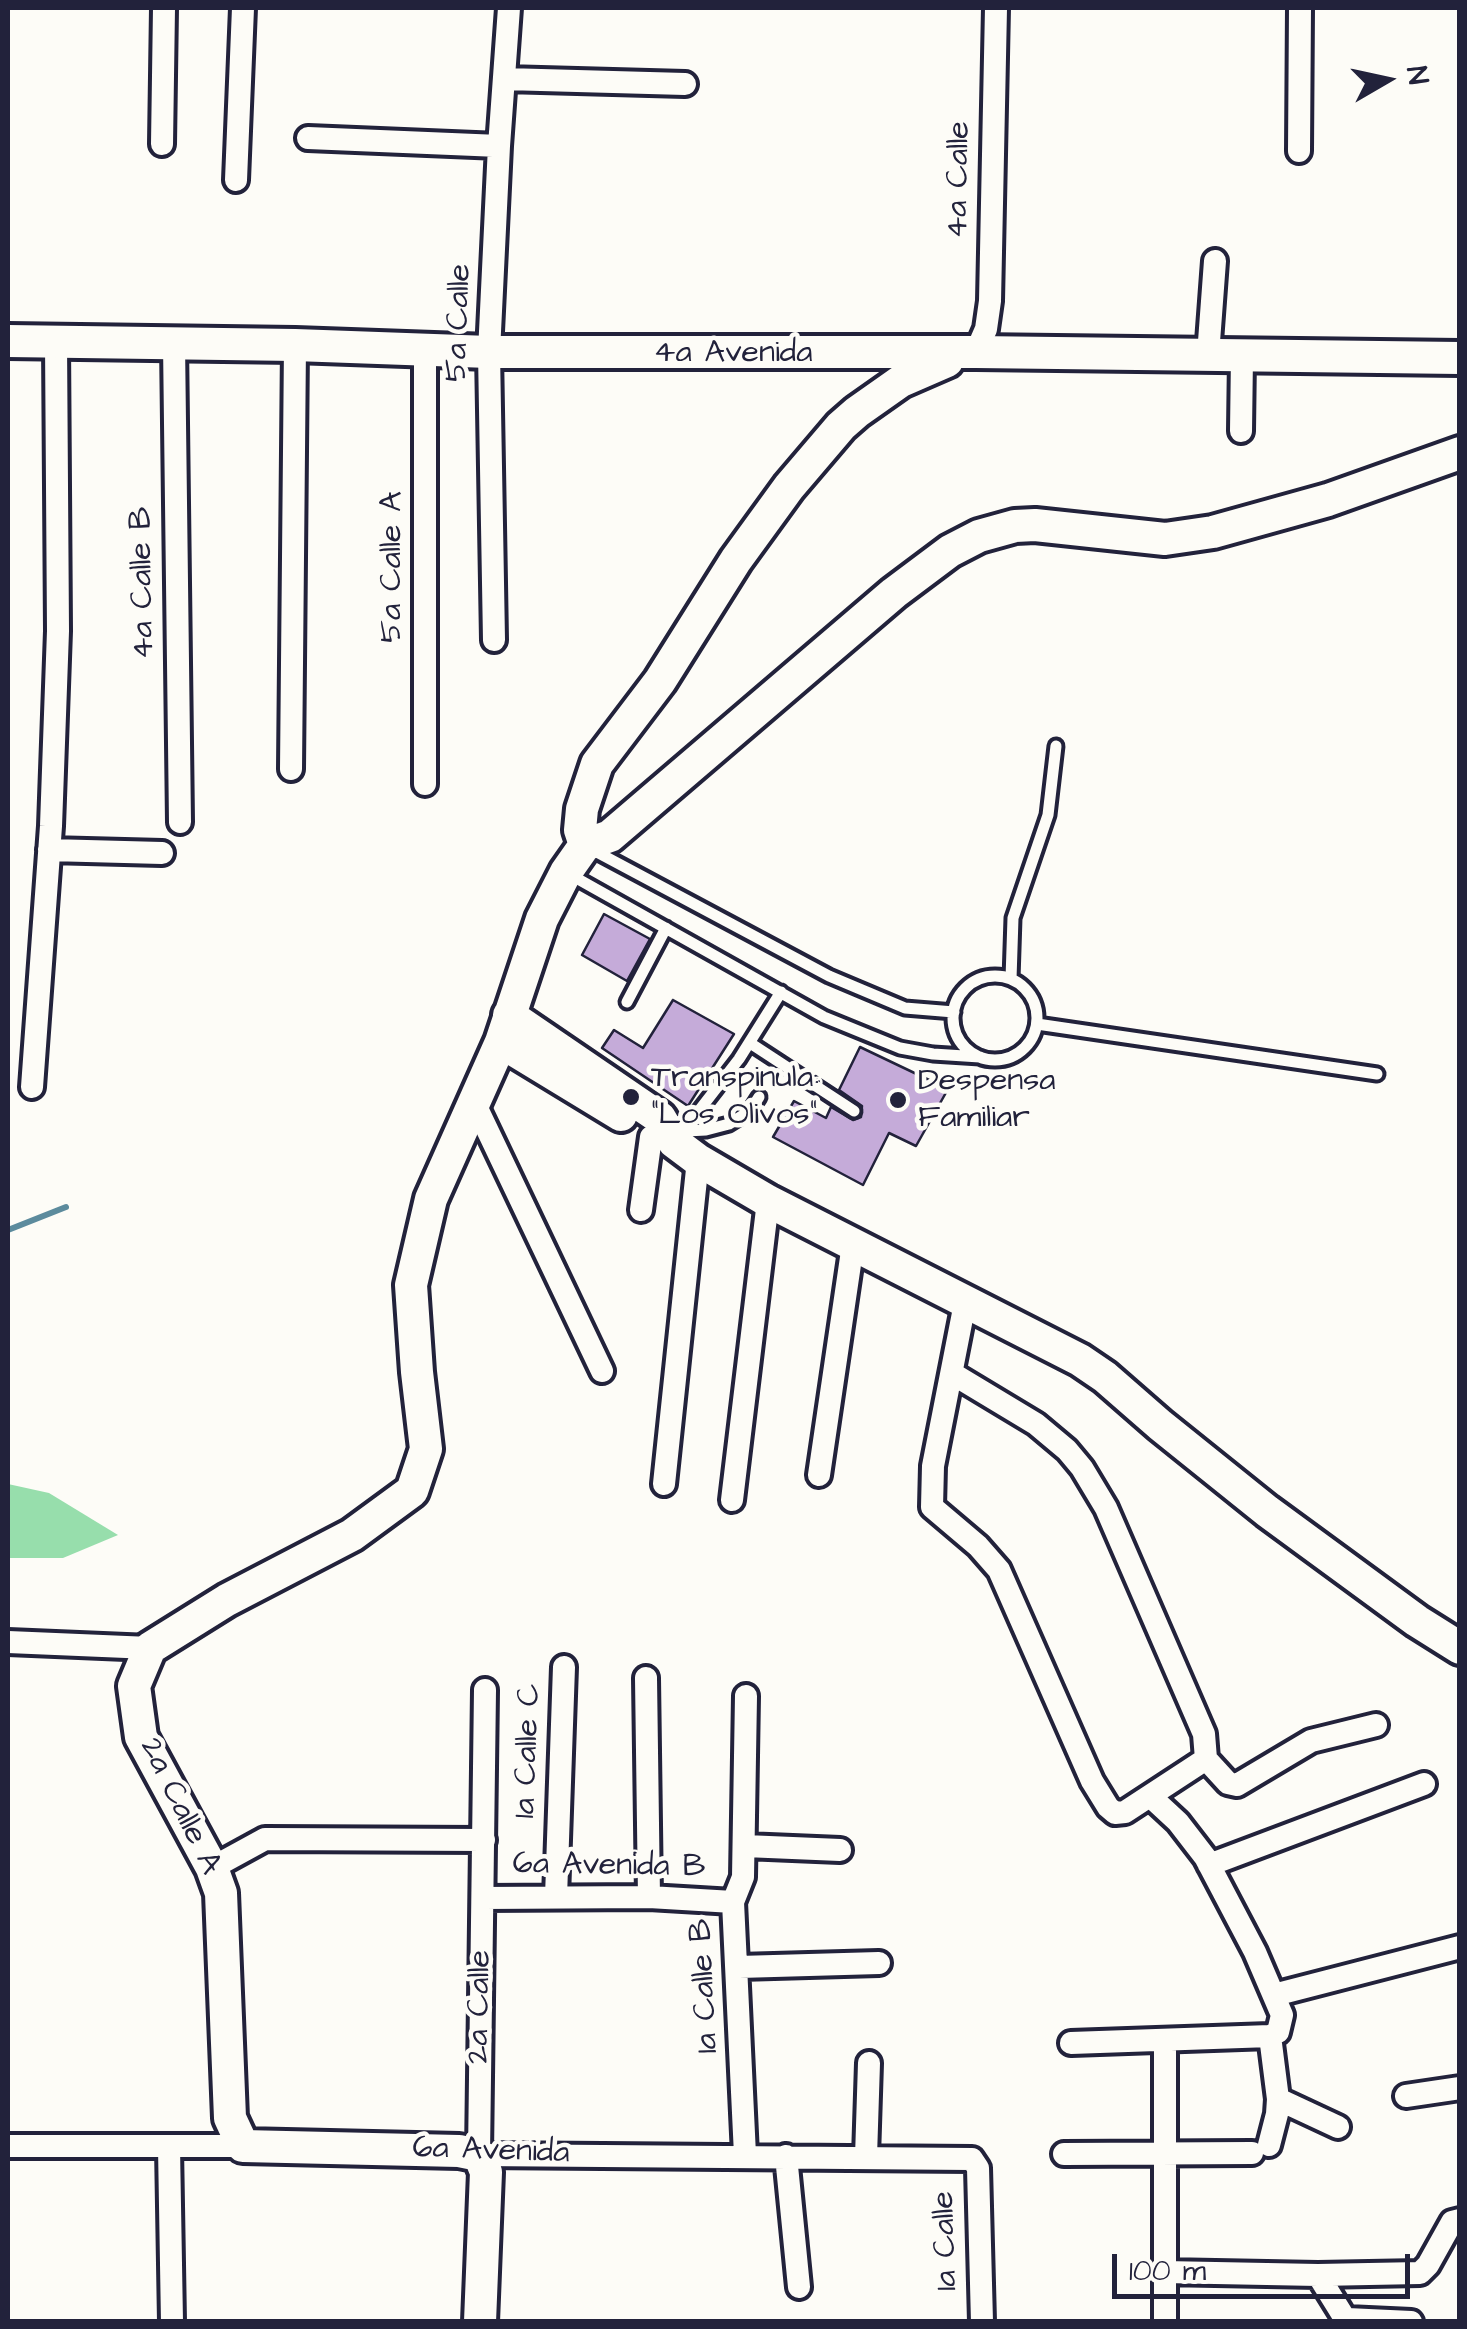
<!DOCTYPE html>
<style>
body{margin:0}
#map{position:relative;width:1467px;height:2329px;overflow:hidden;background:#fdfcf7;font-family:"Architects Daughter",sans-serif}
canvas{display:block}
.frame{position:absolute;inset:0;border:10px solid #22223b;pointer-events:none}
.north{position:absolute;left:1337px;top:30px;width:100px;height:100px;-webkit-text-stroke:8px #fdfcf7;paint-order:stroke;rotate:81deg;font-size:28px;font-weight:700;line-height:40px;text-align:center;color:#22223b}
.north::after{content:'';display:block;margin:auto;width:35px;height:45px;background:#22223b;clip-path:polygon(50% 0,100% 100%,50% 72%,0 100%)}
.scale{position:absolute;left:1112px;top:2254px;width:298px;height:45px;box-sizing:border-box;border:5px solid #22223b;border-top:0;padding-left:12px;font-size:30px;line-height:35px;white-space:nowrap;color:#22223b;-webkit-text-stroke:8px #fdfcf7;paint-order:stroke}
</style>
<div id="map">
<canvas width="1467" height="2329"></canvas>
<div class="frame"></div>
<div class="north">N</div>
<div class="scale">100 m</div>
</div>
<script>
const ctx = document.querySelector('canvas').getContext('2d');
ctx.lineJoin = 'round';
function paint(path, color) { ctx.fillStyle = color; ctx.fill(path, 'evenodd'); }
const shape = rows => new Path2D(rows.map(r => 'M' + r).join(''));
function trace(path, color, width, dash) { ctx.strokeStyle = color; ctx.lineWidth = width; ctx.lineCap = dash ? 'butt' : 'round'; ctx.setLineDash(dash || []); ctx.stroke(path); }
function write(font, color, halo, rows, align = 'center') {
  ctx.font = font + ' "Architects Daughter",sans-serif'; ctx.lineWidth = 9; ctx.setLineDash([]); ctx.textBaseline = 'middle'; ctx.strokeStyle = halo; ctx.fillStyle = color; for (const [text, x, y, turn = 0] of rows) {
    ctx.save(); ctx.translate(x, y); ctx.rotate((+turn || 0) * Math.PI / 180); ctx.textAlign = isNaN(turn) ? turn : align; if (halo) ctx.strokeText(text, 0, 0); ctx.fillText(text, 0, 0); ctx.restore();
  }
}
paint(shape([
 [8,1484,49,1493,118,1535,63,1558,8,1558]
]), '#97deac');
trace(shape([
 [8,1230,66,1207]
]), '#5c8b9d', 6);
const building = shape([
 [604,914,650,939,627,981,582,955,604,914],
 [673,1000,734,1034,688,1106,602,1048,614,1030,643,1048,673,1000],
 [860,1047,948,1089,916,1146,889,1133,863,1185,773,1137,794,1101,826,1118,831,1107,853,1120,861,1117,862,1106,839,1090,860,1047]
]);
paint(building, '#c5abd9');
trace(building, '#22223b', 2.5);
const lane = shape([
 [591,849,829,976,905,1008,954,1012],
 [569,874,824,1017,900,1048,933,1054,980,1057],
 '953 1018a42 42 0 1 1 84 0a42 42 0 1 1-84 0Z',
 [1011,979,1013,918,1048,815,1056,746],
 [627,1002,666,928],
 [1037,1024,1377,1074],
 [750,1043,854,1111],
 [686,1131,706,1130,729,1124,750,1111,759,1097],
 [677,1139,739,1059,781,992]
]);
const street = shape([
 [505,79,685,84],
 [308,138,499,146],
 [162,144,164,8],
 [1299,151,1300,8],
 [236,180,243,8],
 [174,343,180,822],
 [976,352,986,329,990,301,996,8],
 [1208,355,1215,261],
 [1241,431,1242,356],
 [494,640,489,352,499,146,509,8],
 [291,769,295,345],
 [425,784,425,350],
 [49,850,162,853],
 [32,1087,51,826,58,631,56,342],
 [474,1102,602,1371],
 [641,1210,651,1137],
 [965,1303,933,1466,932,1507,978,1546,999,1570,1092,1781,1108,1807,1115,1813,1125,1812,1206,1759],
 [953,1374,1036,1424,1067,1450,1082,1468,1106,1508,1204,1734,1206,1759,1228,1783,1237,1785,1311,1741,1376,1725],
 [819,1475,853,1244],
 [664,1484,698,1160],
 [732,1500,768,1201],
 [8,1642,150,1648],
 [646,1678,649,1897],
 [485,1690,479,2155,972,2159,978,2168,982,2322],
 [1151,1797,1178,1822,1205,1857,1255,1952,1282,2015,1278,2032,1270,2036,1278,2099,1277,2114,1269,2145],
 [745,1846,840,1850],
 [1209,1865,1424,1784],
 [212,1868,265,1839,484,1840],
 [556,1897,564,1667],
 [483,1898,649,1897,733,1902],
 [739,1967,879,1963],
 [1274,1995,1460,1947],
 [1165,2042,1165,2322],
 [1071,2043,1270,2036],
 [1406,2096,1460,2088],
 [1278,2099,1338,2127],
 [8,2146,243,2146],
 [169,2147,172,2322],
 [1064,2154,1252,2153],
 [745,2155,733,1902,743,1877,746,1696],
 [786,2156,799,2287],
 [866,2157,869,2063],
 [1164,2272,1318,2275,1347,2322],
 [1318,2275,1420,2273,1428,2265,1452,2222,1460,2220],
 [1347,2319,1411,2322]
]);
const secondary = shape([
 [8,341,295,345,489,352,976,352,1460,358],
 [585,845,580,830,582,809,597,764,660,681,736,560,789,487,841,426,857,412,901,381,947,361],
 [509,1015,660,1118,674,1142,698,1160,768,1201,1080,1360,1105,1377,1160,1425,1267,1511,1417,1621,1460,1648],
 [501,1042,621,1115],
 [480,2322,486,2172,479,2155,459,2151,243,2146,230,2118,221,1893,212,1868,141,1737,134,1686,150,1648,227,1600,352,1535,412,1491,426,1449,417,1372,411,1285,431,1199,501,1042,542,919,566,872,585,845,610,836,894,593,950,551,979,536,1015,526,1035,525,1165,539,1213,532,1328,500,1460,453]
]);
trace(lane, '#22223b', 19);
trace(street, '#22223b', 30);
trace(secondary, '#22223b', 40);
trace(lane, '#fdfcf7', 11);
trace(street, '#fdfcf7', 22);
trace(secondary, '#fdfcf7', 32);
for (const [x, y, r, color] of [
 [631,1097,10,"#22223b"],
 [898,1100,10,"#22223b"]
]) { const dot = new Path2D(); dot.arc(x, y, r, 0, 2 * Math.PI); ctx.fillStyle = color; ctx.fill(dot); trace(dot, '#fdfcf7', 4); }
write('32px', '#22223b', '#fdfcf7', [
 ["4a Calle",960,180,-89],
 ["5a Calle",460,323,-88],
 ["4a Avenida",733,354],
 ["5a Calle A",393,567,-90],
 ["4a Calle B",144,583,-91],
 ["1a Calle C",529,1751,-88],
 ["2a Calle A",179,1807,64],
 ["6a Avenida B",609,1867,1],
 ["1a Calle B",706,1986,-93],
 ["2a Calle",481,2007,-89],
 ["6a Avenida",491,2152,2],
 ["1a Calle",947,2241,-92]
]);
write('32px', '#22223b', '#fdfcf7', [
 ["Transpinula:",651,1079],
 ["\"Los Olivos\"",651,1116],
 ["Despensa",918,1082],
 ["Familiar",918,1119]
], 'left');
</script>
